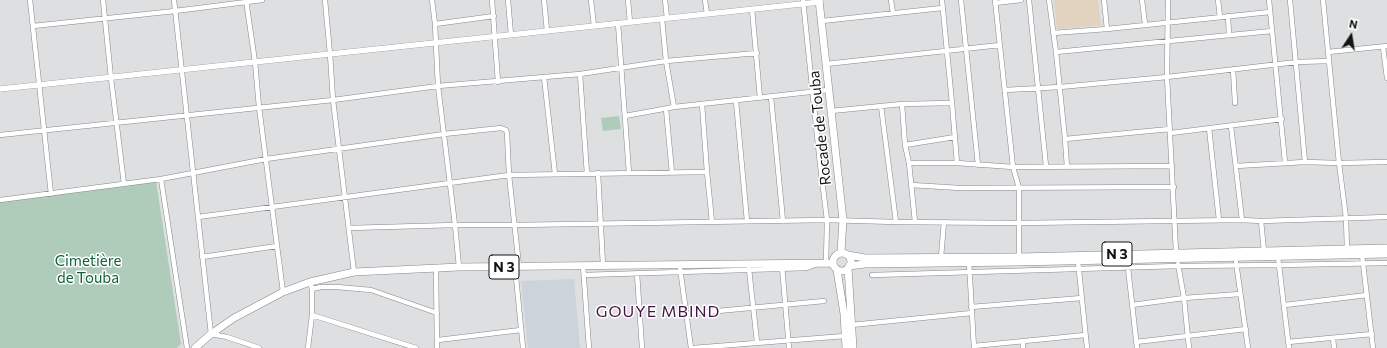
<!DOCTYPE html>
<meta charset="utf-8">
<style>
body{margin:0}
#map{position:relative;width:1387px;height:348px;overflow:hidden;background:#dedfe1;font-family:Commissioner,sans-serif}
canvas{display:block}
.north{position:absolute;left:1331px;top:16px;width:40px;height:40px;-webkit-text-stroke:3px #fff;paint-order:stroke;rotate:12deg;font-size:11px;font-weight:700;line-height:16px;text-align:center;color:#131414}
.north::after{content:'';display:block;margin:auto;width:14px;height:18px;background:#131414;clip-path:polygon(50% 0,100% 100%,50% 72%,0 100%)}
</style>
<div id="map">
<canvas width="1387" height="348"></canvas>
<div class="north">N</div>
</div>
<script>
const ctx = document.querySelector('canvas').getContext('2d');
ctx.lineJoin = 'round';
function paint(path, color) { ctx.fillStyle = color; ctx.fill(path, 'evenodd'); }
const shape = rows => new Path2D(rows.map(r => 'M' + r).join(''));
function trace(path, color, width, dash) { ctx.strokeStyle = color; ctx.lineWidth = width; ctx.lineCap = dash ? 'butt' : 'round'; ctx.setLineDash(dash || []); ctx.stroke(path); }
function write(font, color, halo, rows, align = 'center') {
  ctx.font = font + ' Commissioner,sans-serif'; ctx.lineWidth = 3; ctx.setLineDash([]); ctx.textBaseline = 'middle'; ctx.strokeStyle = halo; ctx.fillStyle = color; for (const [text, x, y, turn = 0] of rows) {
    ctx.save(); ctx.translate(x, y); ctx.rotate((+turn || 0) * Math.PI / 180); ctx.textAlign = isNaN(turn) ? turn : align; if (halo) ctx.strokeText(text, 0, 0); ctx.fillText(text, 0, 0); ctx.restore();
  }
}
paint(shape([
 [574,279,580,348,528,348,521,281]
]), '#ccd3db');
paint(shape([
 [1054,0,1098,0,1101,25,1057,29]
]), '#e2d3c0');
paint(shape([
 [619,116,621,129,603,131,601,118],
 [156,181,181,344,177,348,0,348,0,202]
]), '#aeccb9');
const minor = shape([
 [30,0,51,194],
 [103,0,111,78,124,184],
 [174,0,211,334,227,337,259,348],
 [246,0,255,62,259,107,283,292],
 [325,0,330,54,333,100,354,272],
 [432,0,435,24,438,86,455,225,459,267],
 [492,0,498,82],
 [508,0,511,35],
 [544,0,547,31],
 [591,0,594,26],
 [628,0,630,22],
 [665,0,667,18],
 [705,0,707,14],
 [803,0,820,164,827,220,826,263],
 [891,0,893,13],
 [942,0,952,103,957,163],
 [961,0,978,165],
 [995,0,1013,167,1019,188,1019,257],
 [1029,0,1046,166],
 [1049,0,1056,52,1065,139,1067,167],
 [1104,0,1107,29],
 [1142,0,1145,24],
 [1168,0,1167,77,1176,252],
 [1218,0,1220,17],
 [1269,0,1285,162],
 [1290,0,1305,162],
 [1323,0,1339,163,1346,218,1347,249],
 [995,3,1021,0],
 [752,9,760,98],
 [1228,16,1229,35],
 [662,19,666,61,674,107],
 [822,21,942,8],
 [618,23,629,173],
 [435,24,494,16],
 [33,26,175,11,262,0],
 [1053,33,1107,29,1270,12],
 [1383,47,1387,78],
 [1056,52,1272,31],
 [1328,52,1387,46],
 [826,64,1000,45],
 [1233,69,1235,103],
 [580,74,587,174],
 [544,77,555,174],
 [1005,90,1060,87,1167,77,1297,62,1329,61],
 [771,97,783,221],
 [736,101,747,221],
 [702,104,707,172,712,222],
 [902,104,905,145,909,163,915,222],
 [881,106,896,222],
 [666,109,672,173],
 [831,111,902,104,952,103],
 [625,116,674,107,828,90],
 [1231,126,1242,220],
 [1209,128,1219,220],
 [1171,133,1282,119],
 [0,135,333,100,438,86,580,74,666,61,757,53],
 [1065,139,1170,129],
 [905,145,955,137],
 [909,163,957,163,1013,167,1172,166],
 [1236,166,1305,162,1339,163,1387,162],
 [598,173,603,266],
 [161,179,187,348],
 [911,185,960,188,1174,187],
 [0,200,161,179,266,159,444,134,501,128,506,130,507,133,509,175,519,266],
 [198,217,509,175,707,172],
 [1261,221,1264,251],
 [349,228,455,225,515,225,827,220,896,222,1019,223,1242,220,1261,221,1387,217],
 [1362,255,1373,348],
 [202,257,277,246],
 [941,257,944,222],
 [1278,257,1289,348],
 [1127,259,1137,348],
 [1078,261,1087,348],
 [969,262,974,348],
 [1236,262,1248,348],
 [1178,264,1184,298,1189,348],
 [583,266,589,348],
 [782,266,789,348],
 [515,267,523,348],
 [436,268,437,348],
 [680,268,691,348],
 [749,269,757,342],
 [637,273,642,348],
 [584,275,807,268,817,264],
 [872,275,1178,266,1279,265,1387,263],
 [312,289,321,287,337,287,371,290,437,313],
 [1132,305,1184,298,1240,294],
 [1285,305,1367,295],
 [971,307,1082,298],
 [686,314,824,301],
 [312,315,416,348],
 [851,325,972,313],
 [1333,338,1334,348],
 [438,340,521,330],
 [1023,342,1023,348],
 [1136,342,1246,329],
 [1288,342,1372,334],
 [974,346,1085,335],
 [308,348,312,315,312,289,310,282],
 [693,348,845,336]
]);
const tertiary = shape([
 [0,89,820,2]
]);
const primary = shape([
 [819,0,843,220,841,252],
 '833 262a9 9 0 1 1 18 0a9 9 0 1 1-18 0Z',
 [848,255,865,258,1019,257,1387,248],
 [849,266,865,264,1018,262,1387,254],
 [848,268,853,348],
 [837,270,844,314,846,348],
 [195,348,211,334,234,318,283,292,310,282,354,272,459,267,833,263]
]);
trace(minor, '#868789', 5.5);
trace(tertiary, '#868789', 6);
trace(primary, '#868789', 8);
trace(minor, '#fff', 4.5);
trace(tertiary, '#fff', 5.5);
trace(primary, '#fff', 7);
for (const [x, y, w] of [
 [1117,254,30],
 [504,267,30]
]) { const box = new Path2D(); box.roundRect(x - w / 2, y - 12, w, 24, 3); ctx.fillStyle = '#fff'; ctx.fill(box); trace(box, '#131414', 1); }
write('bold 14px', '#131414', null, [
 ["N 3",1117,254],
 ["N 3",504,267]
]);
write('15px', '#131414', '#fff', [
 ["Rocade de Touba",820,128,-96]
]);
write('15px', '#115f3b', '#fff', [
 ["Cimetière",88,261],
 ["de Touba",88,278]
]);
ctx.letterSpacing = '1px';
write('16px', '#451445', '#fff', [
 ["GOUYE MBIND",658,312]
]);
ctx.letterSpacing = '0px';
</script>
